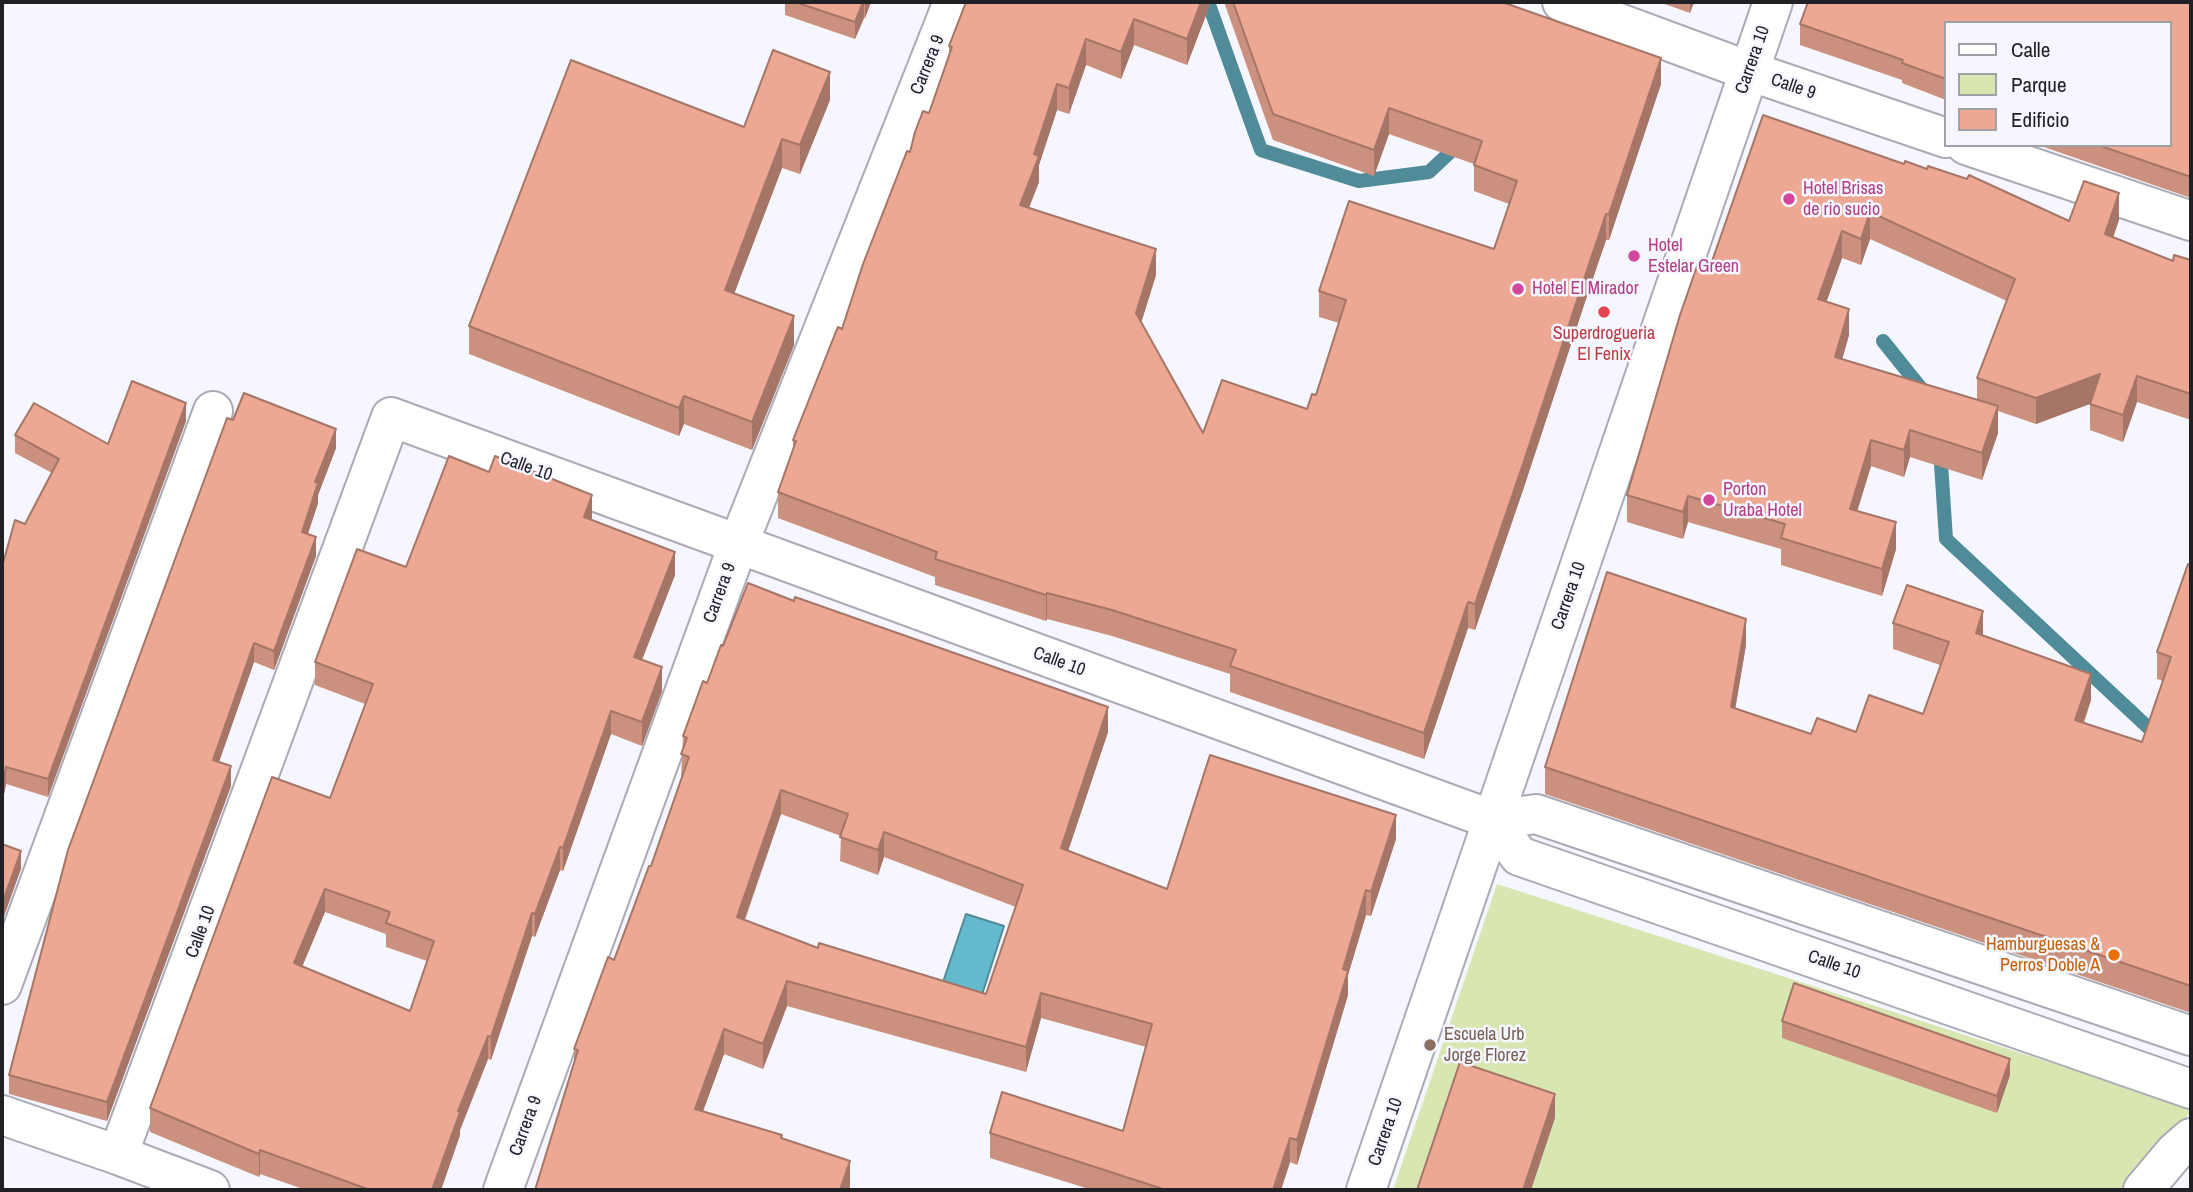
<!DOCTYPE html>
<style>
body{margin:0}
#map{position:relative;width:2193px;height:1192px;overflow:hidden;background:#f5f6ff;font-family:"Archivo Narrow",sans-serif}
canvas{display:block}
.frame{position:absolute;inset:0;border:4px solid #202125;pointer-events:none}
.legend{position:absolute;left:1944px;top:21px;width:228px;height:126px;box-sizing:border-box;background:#f5f6ff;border:2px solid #a0a1a8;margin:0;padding:9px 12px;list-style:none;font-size:21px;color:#202125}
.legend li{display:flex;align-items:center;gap:14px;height:35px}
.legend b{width:35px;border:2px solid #a0a1a8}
</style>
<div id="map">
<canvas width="2193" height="1192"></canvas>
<div class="frame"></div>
<ul class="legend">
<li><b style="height:9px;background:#fff"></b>Calle</li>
<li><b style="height:19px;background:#d8e7b1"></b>Parque</li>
<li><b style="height:19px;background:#eca893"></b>Edificio</li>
</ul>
</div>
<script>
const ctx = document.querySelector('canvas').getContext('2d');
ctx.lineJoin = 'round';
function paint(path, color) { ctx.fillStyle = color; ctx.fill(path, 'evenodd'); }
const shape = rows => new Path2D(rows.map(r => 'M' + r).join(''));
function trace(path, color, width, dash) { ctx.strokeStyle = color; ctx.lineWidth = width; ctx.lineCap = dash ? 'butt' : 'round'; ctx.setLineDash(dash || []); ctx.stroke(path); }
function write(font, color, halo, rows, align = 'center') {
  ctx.font = font + ' "Archivo Narrow",sans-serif'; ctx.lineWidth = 5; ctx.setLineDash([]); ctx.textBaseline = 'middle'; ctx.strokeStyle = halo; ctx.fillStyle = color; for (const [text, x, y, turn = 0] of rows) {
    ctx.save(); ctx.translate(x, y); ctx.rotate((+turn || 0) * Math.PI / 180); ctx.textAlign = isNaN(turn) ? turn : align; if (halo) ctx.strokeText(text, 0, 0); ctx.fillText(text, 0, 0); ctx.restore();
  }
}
paint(shape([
 [1497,884,2191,1108,2191,1110,2138,1190,1393,1190]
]), '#d8e7b1');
const water = shape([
 [966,914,1004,926,980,1001,941,988,966,914]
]);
paint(water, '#65b9cc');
trace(water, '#508b9a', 2);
trace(shape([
 [1208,2,1261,150,1359,181,1429,172,1462,141],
 [1883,341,1928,397],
 [1940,449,1946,539,2153,732]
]), '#508b9a', 14);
const street = shape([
 [1562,2,1749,71,1946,138],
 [1966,145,2191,221],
 [1493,820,1519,856,2191,1089],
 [2,985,213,411],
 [2,1115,118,1155],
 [210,1190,118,1155,391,417,1493,820,1536,814,2191,1036],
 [503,1190,738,545,953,2],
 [2143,1190,2175,1152,2191,1138]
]);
const secondary = shape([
 [1366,1190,1773,2]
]);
trace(street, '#aaabb5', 42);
trace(secondary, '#aaabb5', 42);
trace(street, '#fff', 38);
trace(secondary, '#fff', 38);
paint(shape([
 [785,2,871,2,865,18,864,18,855,39,785,15],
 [966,2,1211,2,1187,65,1134,45,1121,79,1086,65,1069,114,1057,110,1039,165,1039,182,1029,207,1156,275,1141,323,1203,433,1307,409,1316,395,1339,323,1319,317,1319,291,1494,249,1509,204,1474,191,1474,164,1389,134,1374,176,1273,140,1224,2,1502,2,1661,84,1609,240,1606,240,1586,299,1523,490,1475,630,1468,628,1424,759,1230,692,1230,674,1112,636,1047,619,1046,621,935,585,935,577,778,518,778,492,793,451,793,440,842,329,910,152,929,113,949,57,949,46],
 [1659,2,1694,2,1690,13],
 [2191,2,2191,198,2038,145,2170,145,1946,23,1946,100,1902,83,1902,80,1800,45,1800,24],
 [830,100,800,174,782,168,734,293,794,345,752,450,684,424,679,436,469,354,469,326,744,127],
 [1904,164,1927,169,2069,221,2119,220,2113,237,2173,261,2191,260,2191,420,2137,402,2123,442,2090,430,2090,404,2036,424,1998,411,1998,433,1982,480,1910,457,1904,477,1871,466,1857,511,1896,549,1882,596,1781,565,1781,549,1688,522,1683,539,1627,522,1627,495,1710,267],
 [1870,239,2007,301,1977,378,1977,400,1842,360,1849,335,1826,302,1842,258,1861,265],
 [233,420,336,448,318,495,318,503,308,534,316,556,274,670,254,662,219,762,231,786,107,1121,9,1094,9,1075],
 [186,421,48,797,6,784,2,805,25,524,52,473,15,453,15,435,108,444],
 [592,518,591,520,675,575,642,660,662,691,642,746,611,734,563,871,560,870,535,937,532,936,491,1060,488,1059,460,1130,460,1135,441,1190,306,1190,260,1174,259,1177,150,1132,150,1108,330,798,365,704,315,685,315,662,406,567],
 [325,912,386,934,386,947,427,961,410,1011,302,967],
 [2191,565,2191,1013,1545,794,1545,767,1746,645,1735,709,1811,734,1856,732,1923,714,1940,665,1893,649,1893,623,1983,636,2091,700,2084,723,2142,742,2163,681,2157,679,2157,652],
 [707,683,1108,732,1068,851,1167,889,1396,839,1371,916,1366,915,1348,975,1348,995,1297,1165,1290,1162,1281,1190,1092,1190,990,1158,990,1133,1123,1131,1146,1047,1041,1018,1026,1072,787,1006,763,1069,724,1054,703,1111,782,1138,850,1186,849,1190,535,1190,574,1064,574,1049,614,960,651,866,681,778,683,736],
 [781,814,841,836,840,861,878,875,884,857,1016,907,986,994,818,948,745,920],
 [1782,1021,2010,1075,1997,1113,1782,1038]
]), '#cb907e');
paint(shape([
 [864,2,864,18,855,39,855,22],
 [865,2,871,2,865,18],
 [1201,2,1211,2,1187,65,1187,39],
 [1690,2,1694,2,1690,13],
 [1134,19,1134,45,1121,79,1121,52],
 [1086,39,1086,65,1069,114,1069,88],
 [1661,58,1661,84,1609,240,1609,214],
 [830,72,830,100,800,174,800,145],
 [1057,84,1057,110,1039,165,1039,182,1020,231,1020,205,1034,154],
 [1389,108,1389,134,1374,176,1374,150],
 [782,139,782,168,725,318,725,290],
 [2119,193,2119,220,2105,261,2105,234],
 [1870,212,1870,239,1861,265,1861,239],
 [1606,214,1606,240,1586,299,1523,490,1475,630,1475,604],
 [1842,231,1842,258,1818,326,1818,299],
 [1156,249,1156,275,1136,339,1136,313],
 [1849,309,1849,335,1835,384,1835,357],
 [794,316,794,345,752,450,752,422],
 [2100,374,2100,400,2036,424,2036,398],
 [2137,376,2137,402,2123,442,2123,415],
 [684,396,684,424,679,436,679,408],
 [186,403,186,421,48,797,48,779],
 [1998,406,1998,433,1982,480,1982,453],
 [336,429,336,448,318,495,318,503,302,551,302,532,315,482],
 [1910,430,1910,457,1904,477,1904,450],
 [1871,440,1871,466,1850,535,1850,509],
 [592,495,592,518,584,540,584,517],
 [1688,496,1688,522,1683,539,1683,512],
 [1896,522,1896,549,1882,596,1882,569],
 [316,537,316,556,274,670,274,651],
 [675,552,675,575,634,680,634,657],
 [1047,593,1047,619,1046,621,1046,595],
 [1468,602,1468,628,1424,759,1424,733],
 [1983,611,1983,638,1976,633],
 [1746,619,1746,645,1731,734,1731,707],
 [254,643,254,662,213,779,213,760],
 [662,667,662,691,642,746,642,722],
 [2091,674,2091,700,2075,746,2075,720],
 [1108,707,1108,732,1061,872,1061,848],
 [611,711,611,734,563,871,563,848],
 [231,766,231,786,107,1121,107,1102],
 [6,767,6,784,2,805,2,787],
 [781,790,781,814,737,941,737,917],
 [1396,815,1396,839,1371,916,1371,892],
 [884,832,884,857,878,875,878,850],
 [560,847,560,870,535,937,535,914],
 [21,851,21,869,2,922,2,904],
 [325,889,325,912,294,986,294,963],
 [1366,890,1366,915,1348,975,1348,995,1297,1165,1297,1140,1343,969],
 [532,913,532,936,491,1060,491,1037],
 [787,981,787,1006,763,1069,763,1044],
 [1041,993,1041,1018,1026,1072,1026,1047],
 [724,1029,724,1054,695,1133,695,1109],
 [488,1036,488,1059,460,1130,460,1135,441,1190,432,1190,458,1111],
 [2010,1059,2010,1075,1997,1113,1997,1096],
 [1555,1094,1555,1118,1531,1190,1523,1190],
 [1290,1138,1290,1162,1281,1190,1273,1190],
 [260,1150,260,1174,259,1177,259,1154],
 [850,1161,850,1186,849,1190,840,1190]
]), '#a57667');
const building = shape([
 [795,2,863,2,855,22,795,2],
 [966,2,1201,2,1187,39,1134,19,1121,52,1086,39,1069,88,1057,84,1034,154,1039,156,1020,205,1156,249,1136,313,1203,433,1222,380,1307,409,1312,394,1316,395,1346,300,1319,291,1349,201,1494,249,1517,181,1474,165,1482,141,1389,108,1374,150,1273,114,1233,2,1502,2,1661,58,1609,214,1606,214,1586,273,1523,464,1475,604,1468,602,1424,733,1230,666,1236,650,1112,610,1047,593,1046,595,935,559,937,552,778,492,796,441,793,440,835,334,838,327,842,329,863,264,907,151,910,152,915,132,923,111,929,113,952,47,949,46,966,2],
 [1808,2,2191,2,2191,177,2098,145,2170,145,2170,23,1946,23,1946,79,1902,63,1903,60,1800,24,1808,2],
 [773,50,830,72,800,145,782,139,725,290,794,316,752,422,684,396,679,408,469,326,571,60,744,127,773,50],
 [1763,115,1904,164,1905,161,1927,169,1928,166,1967,179,1969,175,2069,221,2084,181,2119,193,2105,234,2173,261,2174,255,2191,260,2191,394,2137,376,2123,415,2090,404,2100,374,2036,398,1977,378,2015,279,1870,212,1861,239,1842,231,1818,299,1849,309,1835,357,1998,406,1982,453,1910,430,1904,450,1871,440,1850,509,1896,522,1882,569,1781,538,1785,524,1688,496,1683,512,1627,495,1680,315,1698,263,1710,267,1763,115],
 [132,381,186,403,48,779,6,767,2,787,2,567,15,520,25,524,59,459,15,435,34,403,108,444,132,381],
 [244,393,336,429,315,482,318,483,302,532,316,537,274,651,254,643,213,760,231,766,107,1102,9,1075,68,850,227,418,233,420,244,393],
 [449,456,489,472,495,456,592,495,584,517,675,552,634,657,662,667,642,722,611,711,563,848,560,847,535,914,532,913,491,1037,488,1036,458,1111,460,1112,432,1190,370,1190,260,1150,259,1154,150,1108,272,777,330,798,373,684,315,662,357,549,406,567,449,456],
 [325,889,390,912,386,923,434,941,410,1011,294,963,325,889],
 [2188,564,2191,565,2191,986,1545,767,1607,572,1746,619,1731,707,1811,734,1817,718,1856,732,1869,695,1923,714,1949,642,1893,623,1907,585,1983,611,1976,633,2091,674,2075,720,2142,742,2171,657,2157,652,2188,564],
 [748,583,794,601,795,597,1108,707,1061,848,1167,889,1210,755,1396,815,1371,892,1366,890,1343,969,1348,971,1297,1140,1290,1138,1273,1190,1166,1190,990,1133,1002,1092,1123,1131,1152,1024,1041,993,1026,1047,787,981,763,1044,724,1029,695,1109,782,1135,781,1138,850,1161,840,1190,535,1190,578,1050,574,1049,608,957,614,960,649,866,651,866,689,757,681,754,687,738,683,736,703,681,707,683,721,645,723,646,748,583],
 [781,790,848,814,840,837,878,850,884,832,1023,885,986,994,819,943,818,948,737,917,781,790],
 [2,844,21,851,2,904,2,844],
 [1794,983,2010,1059,1997,1096,1782,1021,1794,983],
 [1460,1062,1555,1094,1523,1190,1417,1190,1460,1062]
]);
paint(building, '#eca893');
trace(building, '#a57667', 2);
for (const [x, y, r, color] of [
 [1789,199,7,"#d1479c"],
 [1634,256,7,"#d1479c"],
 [1518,289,7,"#d1479c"],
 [1604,312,7,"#e0444e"],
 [1709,500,7,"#d1479c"],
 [2114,955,7,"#e8710a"],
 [1430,1045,7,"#8d6e63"]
]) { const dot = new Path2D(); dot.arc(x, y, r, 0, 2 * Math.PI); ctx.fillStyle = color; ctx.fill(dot); trace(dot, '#f5f6ff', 2.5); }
write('18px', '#202125', '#f5f6ff', [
 ["Carrera 10",1753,60,-71],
 ["Carrera 9",928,65,-68],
 ["Calle 9",1793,87,19],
 ["Calle 10",526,467,20],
 ["Carrera 9",720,593,-70],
 ["Carrera 10",1569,596,-71],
 ["Calle 10",1059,662,20],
 ["Calle 10",201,932,-70],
 ["Calle 10",1834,965,19],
 ["Carrera 9",526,1126,-70],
 ["Carrera 10",1386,1132,-71]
]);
write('18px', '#b23c85', '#f5f6ff', [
 ["Hotel Brisas",1803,189],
 ["de rio sucio",1803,210],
 ["Hotel",1648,246],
 ["Estelar Green",1648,267],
 ["Hotel El Mirador",1532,289],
 ["Porton",1723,490],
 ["Uraba Hotel",1723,511]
], 'left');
write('18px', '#be3a42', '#f5f6ff', [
 ["Superdrogueria",1604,334],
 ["El Fenix",1604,355]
]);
write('18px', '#c56008', '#f5f6ff', [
 ["Hamburguesas &",2100,945],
 ["Perros Doble A",2100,966]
], 'right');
write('18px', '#785e54', '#f5f6ff', [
 ["Escuela Urb",1444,1035],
 ["Jorge Florez",1444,1056]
], 'left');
</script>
